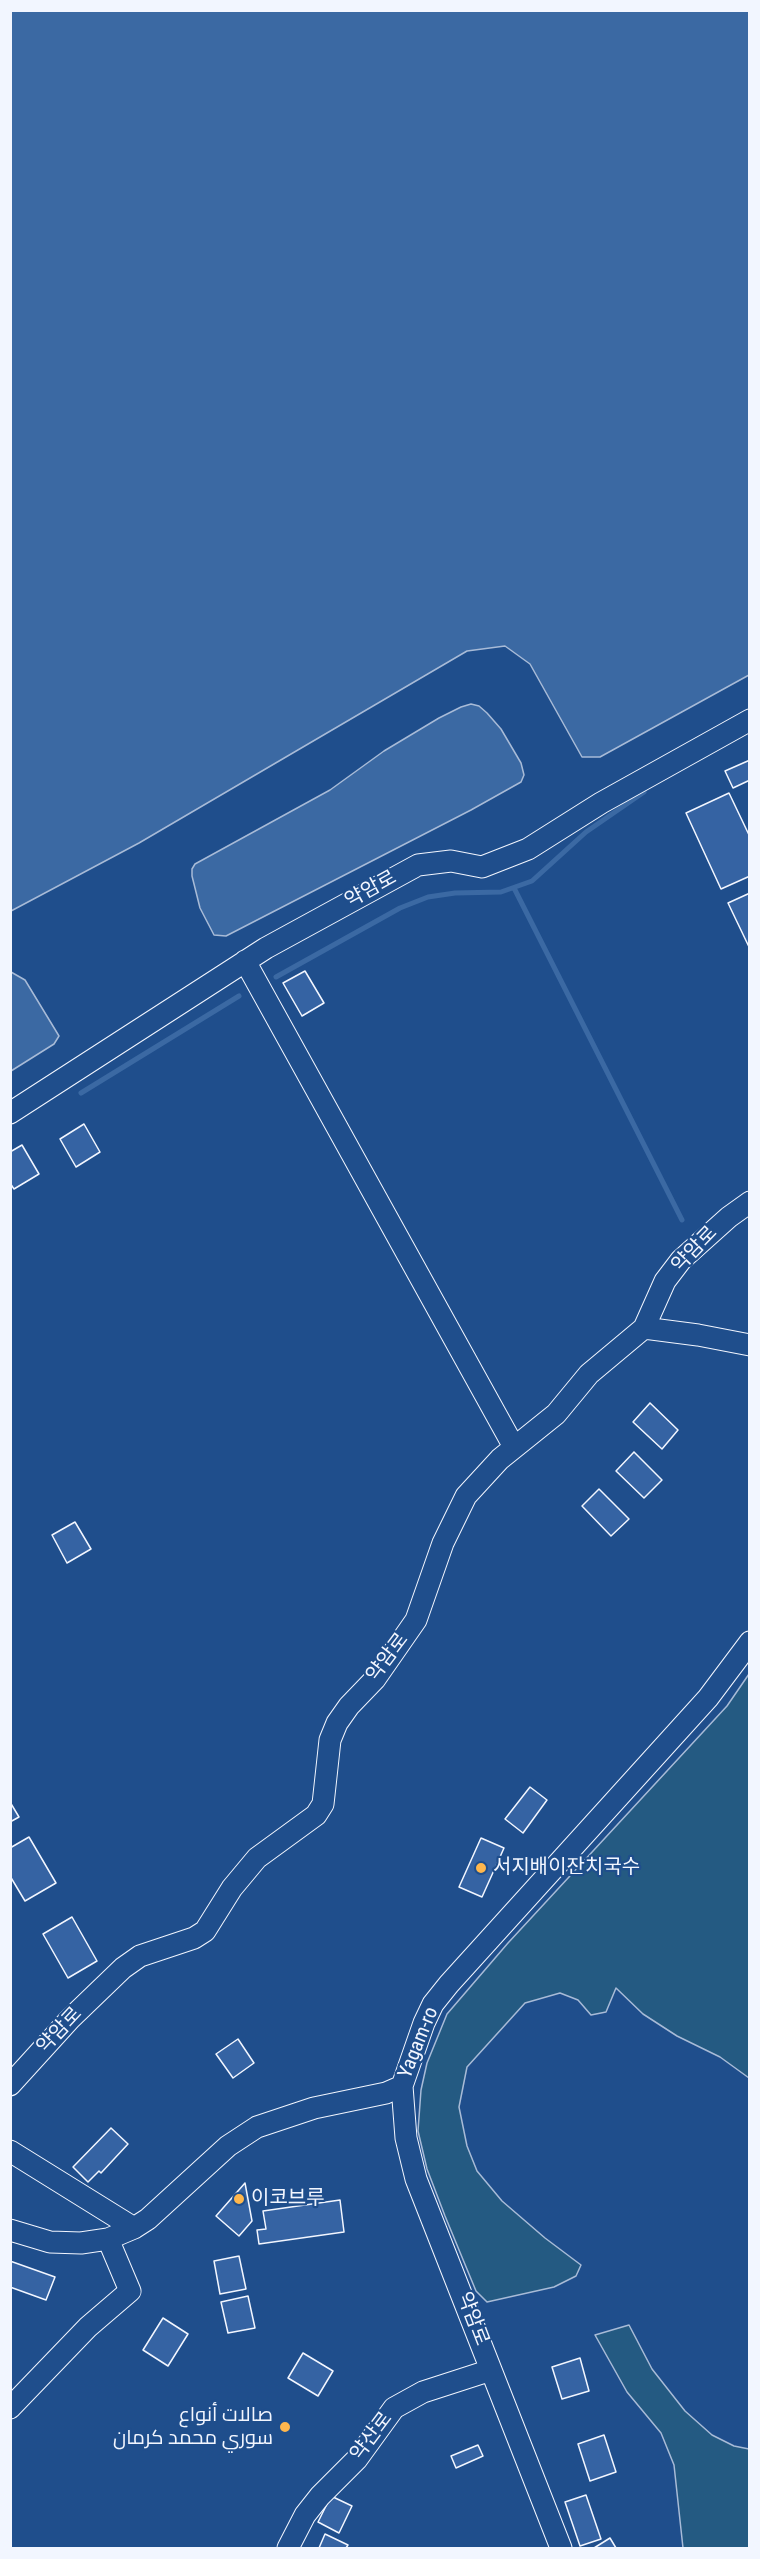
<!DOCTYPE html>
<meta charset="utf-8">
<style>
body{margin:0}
#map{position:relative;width:760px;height:2559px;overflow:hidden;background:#1f4e8c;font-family:"Roboto Condensed",sans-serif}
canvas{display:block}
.frame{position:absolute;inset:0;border:12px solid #f2f6ff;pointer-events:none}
</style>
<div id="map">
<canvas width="760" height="2559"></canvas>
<div class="frame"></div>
</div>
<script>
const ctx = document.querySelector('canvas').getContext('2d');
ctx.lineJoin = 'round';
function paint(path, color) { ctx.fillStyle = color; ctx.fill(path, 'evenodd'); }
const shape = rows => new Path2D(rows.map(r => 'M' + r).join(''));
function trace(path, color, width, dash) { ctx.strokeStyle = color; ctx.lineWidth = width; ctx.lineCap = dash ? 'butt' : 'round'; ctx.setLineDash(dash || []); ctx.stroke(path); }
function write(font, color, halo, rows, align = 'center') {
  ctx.font = font + ' "Roboto Condensed",Cairo,"Noto Sans KR",sans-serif'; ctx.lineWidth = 4.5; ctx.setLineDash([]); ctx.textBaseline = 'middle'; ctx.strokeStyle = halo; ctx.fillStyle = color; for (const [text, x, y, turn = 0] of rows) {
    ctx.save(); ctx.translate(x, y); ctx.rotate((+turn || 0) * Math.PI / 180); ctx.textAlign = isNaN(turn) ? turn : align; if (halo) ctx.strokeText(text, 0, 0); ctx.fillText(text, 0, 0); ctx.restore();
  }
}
const green = shape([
 [749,1674,749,2078,720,2057,677,2036,643,2014,616,1988,606,2012,591,2015,578,2000,560,1993,525,2003,467,2067,459,2107,467,2146,477,2171,502,2201,545,2238,581,2265,576,2276,554,2287,487,2302,476,2291,445,2216,427,2169,418,2131,421,2090,427,2063,447,2014,508,1943,727,1706,749,1674],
 [629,2325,652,2369,685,2411,712,2435,734,2446,749,2449,749,2548,683,2548,674,2465,661,2433,627,2392,595,2335,629,2325]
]);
paint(green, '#245a82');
trace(green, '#a8bbd7', 1.5);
const water = shape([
 [11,10,749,11,749,675,600,757,582,757,530,664,505,646,467,651,139,843,11,911,11,10],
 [471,704,479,706,487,713,501,729,521,763,524,775,521,782,471,810,226,936,214,935,200,908,192,876,192,869,195,864,330,790,384,751,439,718,461,707,471,704],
 [11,972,25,980,59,1036,54,1044,11,1071,11,972]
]);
paint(water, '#3b69a3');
trace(water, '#a8bbd7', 1.5);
trace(shape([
 [514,888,682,1220],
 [276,977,400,908,428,897,455,893,501,892,532,881,586,832,644,792],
 [81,1093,239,996]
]), '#3b69a3', 5);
const building = shape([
 [750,760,750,780,733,788,725,771,750,760],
 [729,793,750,837,750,876,721,889,686,813,729,793],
 [750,893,750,949,728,903,750,893],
 [305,971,324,1003,302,1016,283,983,305,971],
 [84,1124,100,1152,76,1167,60,1139,84,1124],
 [22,1145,39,1174,14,1189,10,1183,10,1152,22,1145],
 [650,1403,678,1430,662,1449,633,1422,650,1403],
 [634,1452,662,1480,644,1498,616,1471,634,1452],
 [599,1489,629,1519,611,1536,582,1506,599,1489],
 [75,1522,91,1549,67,1563,52,1535,75,1522],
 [530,1787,547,1800,523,1833,505,1819,530,1787],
 [10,1802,19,1817,10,1822,10,1802],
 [29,1837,56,1883,25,1901,10,1876,10,1848,29,1837],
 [481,1838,504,1848,482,1897,459,1887,481,1838],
 [72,1917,97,1961,68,1978,43,1934,72,1917],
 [238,2039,254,2063,233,2078,216,2054,238,2039],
 [111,2128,128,2144,101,2173,99,2171,88,2182,73,2167,111,2128],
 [245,2183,252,2221,239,2236,216,2216,245,2183],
 [340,2200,344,2232,259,2244,257,2230,266,2229,263,2211,340,2200],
 [239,2256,246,2289,220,2294,214,2261,239,2256],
 [10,2261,55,2277,46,2300,10,2287,10,2261],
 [248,2296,255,2328,228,2333,221,2302,248,2296],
 [163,2318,188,2334,168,2366,143,2350,163,2318],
 [303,2353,333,2371,318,2396,288,2378,303,2353],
 [580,2358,589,2391,562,2399,552,2367,580,2358],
 [604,2435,616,2472,590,2481,578,2444,604,2435],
 [478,2445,483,2456,456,2468,451,2456,478,2445],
 [586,2495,601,2539,580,2546,565,2502,586,2495],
 [331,2496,352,2506,339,2533,318,2522,331,2496],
 [325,2534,348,2545,346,2548,319,2548,325,2534],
 [610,2538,616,2548,594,2548,610,2538]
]);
paint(building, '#3563a3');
trace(building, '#f2f6ff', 1.5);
const minor = shape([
 [245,961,514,1447],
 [10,1113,266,948,418,865,451,861,482,867,528,849,601,803,750,720],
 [644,1328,698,1335,750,1345],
 [10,2085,70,2019,123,1968,140,1956,194,1938,205,1931,232,1888,257,1858,316,1815,323,1804,330,1740,337,1723,349,1706,375,1679,416,1620,443,1543,466,1496,500,1459,556,1414,589,1374,644,1328,665,1281,681,1260,729,1217,750,1202],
 [402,2086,406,2138,416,2179,561,2548],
 [10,2151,134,2228],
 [10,2230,50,2242,81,2243,108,2239,134,2228,148,2219,228,2146,257,2127,314,2108,386,2093,402,2086,424,2023,433,2004,449,1984,708,1698,750,1642],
 [10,2408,88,2327,130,2291,108,2239],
 [288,2548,305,2515,320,2496,357,2459,394,2408,423,2392,491,2370]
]);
trace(minor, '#f2f6ff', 23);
trace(minor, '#1f4e8c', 21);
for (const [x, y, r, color] of [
 [481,1868,6,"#ffb74d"],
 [239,2199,6,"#ffb74d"],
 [285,2427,6,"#ffb74d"]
]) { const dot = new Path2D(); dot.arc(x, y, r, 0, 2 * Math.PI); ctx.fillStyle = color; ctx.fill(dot); trace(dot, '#1f4e8c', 2); }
write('20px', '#f2f6ff', '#1f4e8c', [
 ["약암로",371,890,-29],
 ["약암로",695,1250,-46],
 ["약암로",388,1658,-53],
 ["약암로",60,2031,-47],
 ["Yagam-ro",419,2043,-68],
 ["약암로",472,2319,69],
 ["약산로",372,2437,-53]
]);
write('20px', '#f2f6ff', '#1f4e8c', [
 ["서지배이잔치국수",493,1868],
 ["이코브루",251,2199],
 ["صالات أنواع",273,2416,"right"],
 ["سوري محمد كرمان",273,2439,"right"]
], 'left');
</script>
